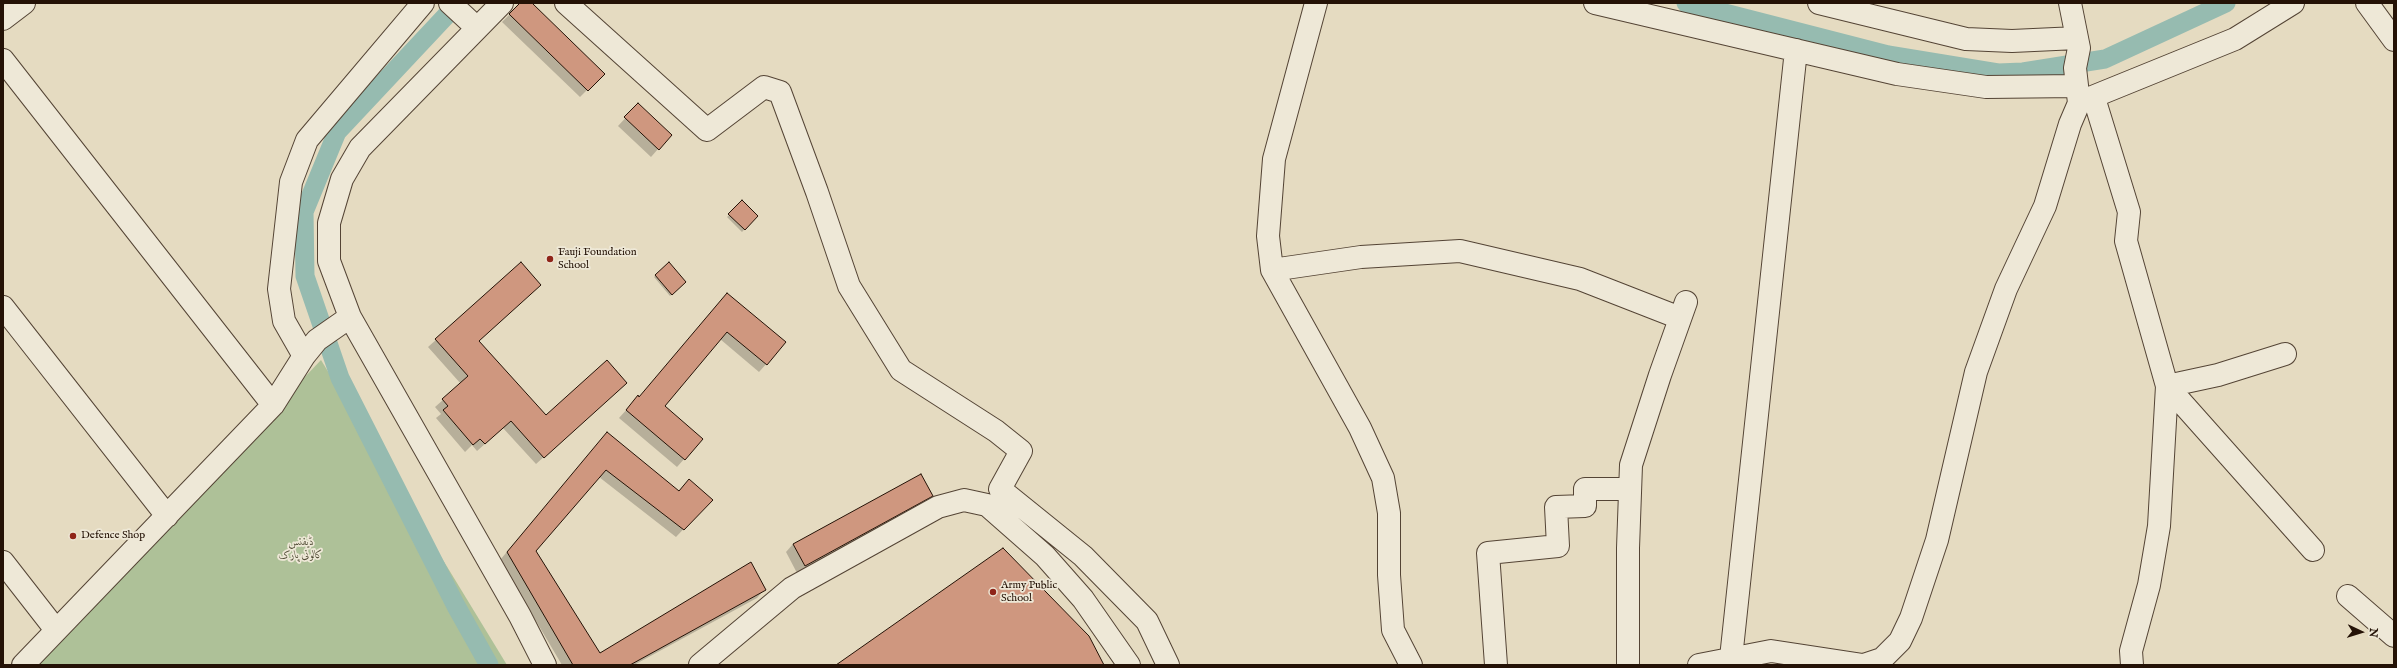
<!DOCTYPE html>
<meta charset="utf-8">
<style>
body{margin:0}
#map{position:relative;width:2397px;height:668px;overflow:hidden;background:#e5dbc1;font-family:"IM FELL English",serif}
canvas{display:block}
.frame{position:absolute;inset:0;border:4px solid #241206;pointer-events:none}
.north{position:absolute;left:2341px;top:612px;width:40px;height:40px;-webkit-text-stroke:3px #eee8d7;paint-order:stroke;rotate:94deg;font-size:11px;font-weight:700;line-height:16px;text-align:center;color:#241206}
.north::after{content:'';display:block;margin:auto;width:14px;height:18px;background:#241206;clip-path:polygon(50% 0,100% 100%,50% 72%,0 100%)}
</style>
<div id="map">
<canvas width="2397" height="668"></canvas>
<div class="frame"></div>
<div class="north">N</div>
</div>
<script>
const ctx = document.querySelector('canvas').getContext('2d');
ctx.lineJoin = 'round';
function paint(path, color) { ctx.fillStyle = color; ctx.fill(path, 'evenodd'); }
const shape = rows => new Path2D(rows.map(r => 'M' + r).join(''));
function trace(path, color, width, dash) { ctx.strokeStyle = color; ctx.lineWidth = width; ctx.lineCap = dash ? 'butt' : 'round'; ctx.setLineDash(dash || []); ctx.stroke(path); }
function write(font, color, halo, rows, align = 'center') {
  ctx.font = font + ' "IM FELL English",Amiri,serif'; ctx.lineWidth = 3.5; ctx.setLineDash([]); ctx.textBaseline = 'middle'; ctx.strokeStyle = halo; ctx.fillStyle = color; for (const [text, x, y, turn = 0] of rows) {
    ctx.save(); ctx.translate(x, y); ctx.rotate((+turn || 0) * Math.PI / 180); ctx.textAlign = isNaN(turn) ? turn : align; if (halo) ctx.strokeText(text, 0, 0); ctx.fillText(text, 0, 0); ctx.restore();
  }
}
paint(shape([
 [321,360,507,665,30,665]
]), '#aec198');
paint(shape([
 [521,3,531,3,603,74,580,97,502,22],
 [631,112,658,149,651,157,618,126],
 [742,202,757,216,742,232,727,217],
 [521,264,478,341,546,417,618,390,536,464,503,428,477,451,472,445,465,452,436,418,441,414,435,407,461,384,428,347],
 [669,264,685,282,670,296,654,277],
 [720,302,785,343,759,372,720,339,663,406,702,439,677,467,619,418,638,397,639,398],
 [607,434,678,492,689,480,711,500,676,537,599,477,535,551,600,654,764,590,757,598,634,665,562,665,500,560],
 [931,496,924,503,797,573,786,552,793,544]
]), '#0003');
trace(shape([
 [458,3,337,132,304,212,305,276,340,378,456,606,489,665],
 [1686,3,1888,55,1998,73,2023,72,2105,59,2226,3]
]), '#96bbb0', 19);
const building = shape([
 [520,3,532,3,605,74,588,91,509,14,520,3],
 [638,103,672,135,659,150,624,117,638,103],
 [742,200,758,216,745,230,728,214,742,200],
 [521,262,541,285,479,341,546,415,607,360,627,383,544,458,511,421,485,444,480,439,473,445,443,410,448,406,442,399,468,376,435,339,521,262],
 [669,262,686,282,672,295,655,275,669,262],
 [727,293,786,342,767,365,727,332,665,406,703,439,685,460,626,410,638,395,639,397,727,293],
 [607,432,679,491,689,479,713,500,684,530,606,470,536,551,600,653,751,562,766,590,630,665,573,665,507,552,607,432],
 [921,474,933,496,805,566,793,544,921,474],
 [1003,548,1089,636,1104,665,836,665,1003,548]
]);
paint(building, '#cf977f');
trace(building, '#241206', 1);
const minor = shape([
 [450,3,477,28],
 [502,3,360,148,342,179,329,223,329,261,350,317,520,616,545,665],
 [566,3,707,130,764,87,780,92,817,192,849,286,901,370,996,431,1021,451,1000,489,1083,556,1147,621,1168,665],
 [1316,3,1274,159,1268,236,1272,270,1360,428,1383,478,1389,513,1389,575,1393,630,1411,665],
 [1595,3,1897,74,1986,87,2077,86],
 [1819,3,1966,39,2012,41,2077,38],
 [2367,3,2394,40],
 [3,19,24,3],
 [3,60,273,405],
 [2094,98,2129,212,2126,241,2167,386,2159,526,2149,585,2131,651,2132,665],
 [2080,102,2235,39,2293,3],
 [1272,270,1361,257,1460,251,1580,279,1680,318],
 [3,307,167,516],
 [2285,354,2218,375,2167,386,2313,550],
 [304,356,284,321,279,289,291,182,307,140,423,3],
 [3,562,56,630],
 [2348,596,2394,636],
 [1731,658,1796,50],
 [23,665,273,405,304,356,317,340,350,317],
 [700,665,792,588,938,507,964,500,987,505,1045,556,1083,599,1129,665],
 [1496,665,1488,553,1558,546,1556,507,1585,506,1585,489,1630,489],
 [1628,665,1628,548,1631,465,1660,375,1686,302],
 [1699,665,1771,651,1863,665],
 [1864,665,1882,659,1900,641,1911,618,1937,540,1976,372,2006,289,2045,206,2070,124,2079,103,2075,68,2079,48,2070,3]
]);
trace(minor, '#544435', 24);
trace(minor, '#eee8d7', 22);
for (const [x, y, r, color] of [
 [550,259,4,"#8f2418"],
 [73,536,4,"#8f2418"],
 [993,592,4,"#8f2418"]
]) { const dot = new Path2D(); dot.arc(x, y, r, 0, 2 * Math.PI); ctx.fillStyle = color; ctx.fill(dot); trace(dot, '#eee8d7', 1.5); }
write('11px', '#241206', '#eee8d7', [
 ["Fauji Foundation",558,253],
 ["School",558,266],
 ["Defence Shop",81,536],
 ["Army Public",1001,586],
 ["School",1001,599]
], 'left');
write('italic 11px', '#544f39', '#eee8d7', [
 ["ڈیفنس",301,543],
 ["کالونی پارک",301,556]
]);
</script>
